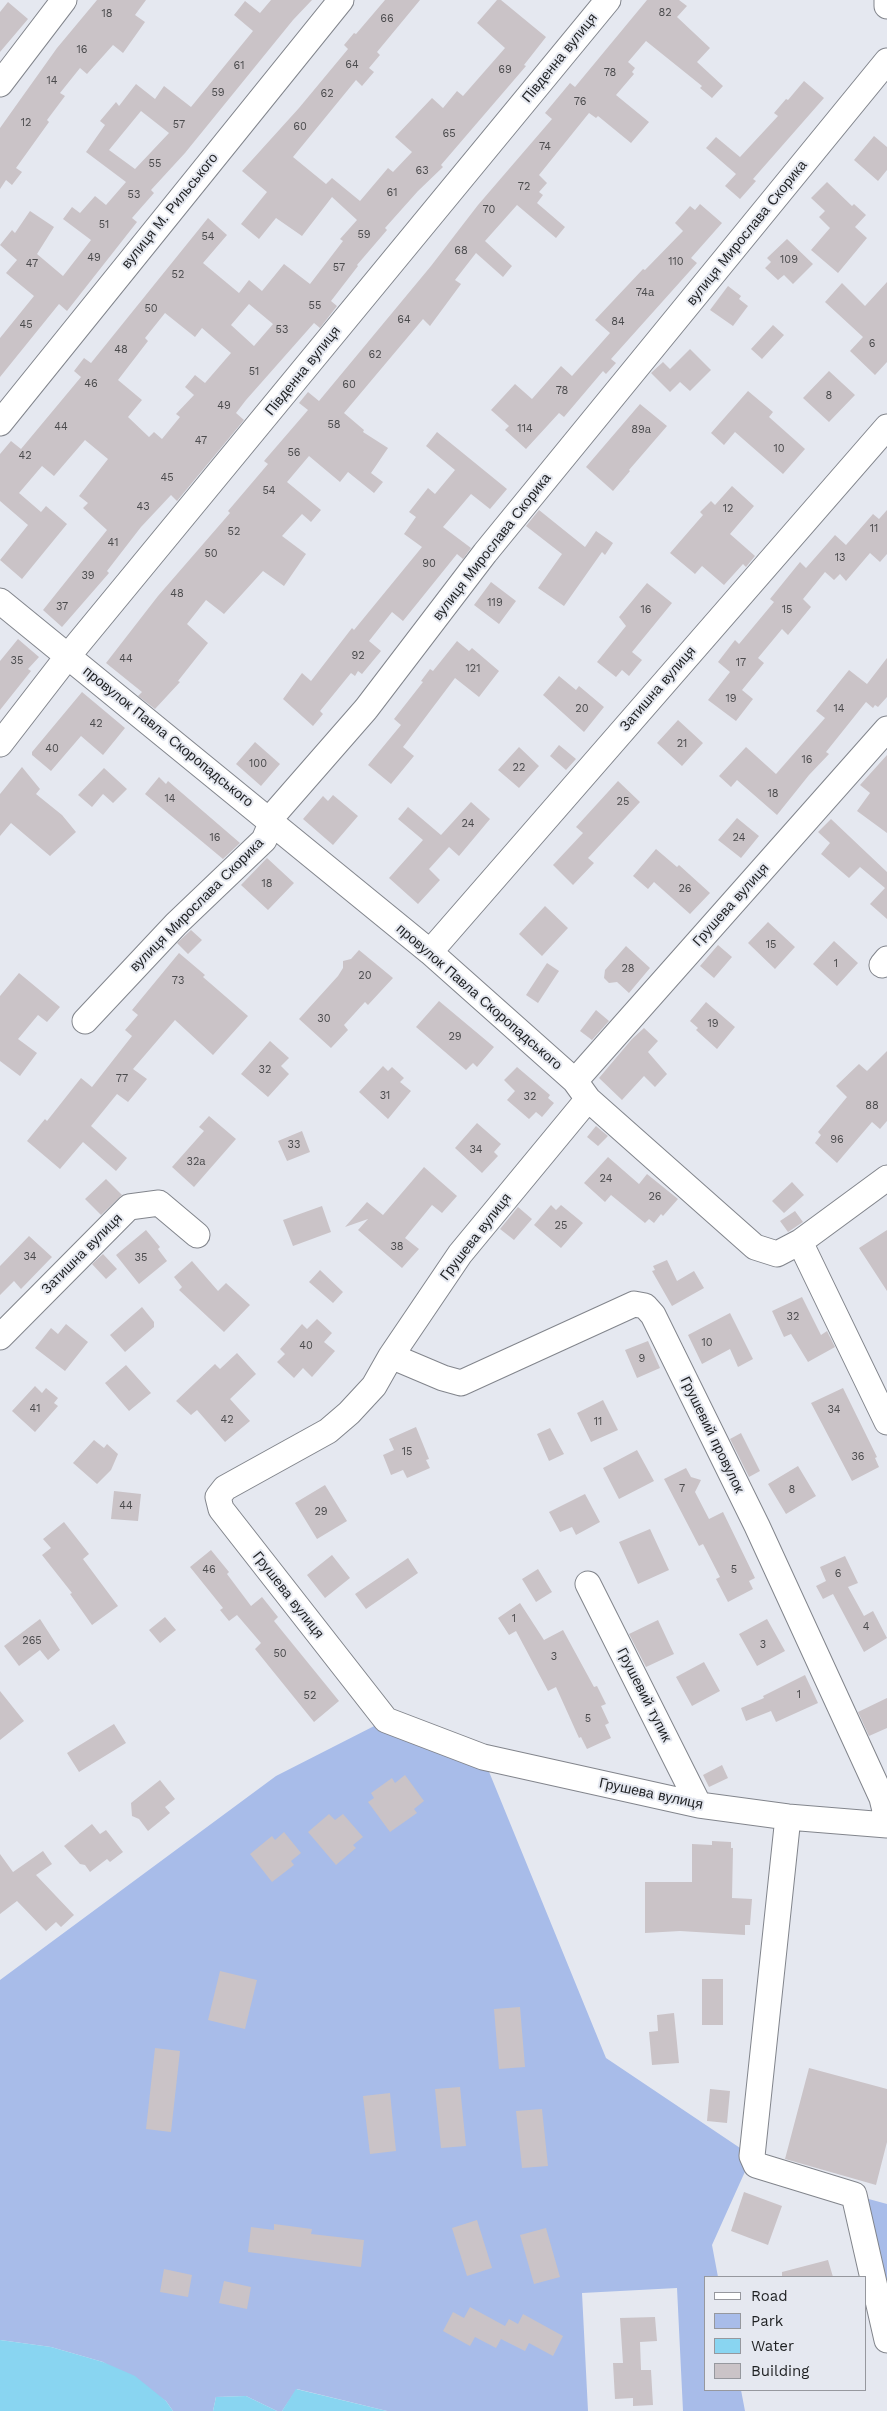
<!DOCTYPE html>
<html>
<head>
<meta charset="utf-8">
<style>
	body { margin:0 }
	#map { position:relative; width:887px; height:2411px; overflow:hidden; background:#e5e8f0; font-family:"Work Sans",sans-serif }
	canvas { display:block }
	.legend { position:absolute; left:704px; top:2276px; width:162px; height:115px; box-sizing:border-box; background:#e5e8f0; border:1px solid #96989e; margin:0; padding:6px 9px; list-style:none; font-size:15px; color:#1f2123 }
	.legend li { display:flex; align-items:center; gap:10px; height:25px }
	.legend b { width:25px; border:1px solid #96989e }
</style>
</head>
<body>
<div id="map">
<canvas width="887" height="2411"></canvas>
<ul class="legend">
<li><b style="height:6px;background:#fff"></b>Road</li>
<li><b style="height:14px;background:#a8bce9"></b>Park</li>
<li><b style="height:14px;background:#89d5f1"></b>Water</li>
<li><b style="height:14px;background:#cac3c7"></b>Building</li>
</ul>
</div>
<script>
const context = document.querySelector('canvas').getContext('2d');
context.lineJoin = 'round';
function fillPath(path, color) {
  context.fillStyle = color;
  context.fill(path, 'evenodd');
}
function shape(rows) {
  const path = new Path2D();
  for (const r of rows) {
    path.moveTo(r[0], r[1]);
    for (let i = 2; i < r.length; i += 2) path.lineTo(r[i], r[i + 1]);
  }
  return path;
}
function strokePath(path, color, width, dash) {
  context.strokeStyle = color;
  context.lineWidth = width;
  context.lineCap = dash ? 'butt' : 'round';
  context.setLineDash(dash || []);
  context.stroke(path);
}
function drawText(font, color, halo, rows, align = 'center') {
  context.font = font + ' "Work Sans",sans-serif';
  context.lineWidth = 4;
  context.setLineDash([]);
  context.textBaseline = 'middle';
  context.strokeStyle = halo;
  context.fillStyle = color;
  for (const [text, x, y, turn = 0] of rows) {
    context.save();
    context.translate(x, y);
    context.rotate((+turn || 0) * Math.PI / 180);
    context.textAlign = isNaN(turn) ? turn : align;
    if (halo) context.strokeText(text, 0, 0);
    context.fillText(text, 0, 0);
    context.restore();
  }
}
fillPath(shape([
	[386,1720,483,1757,606,2058,752,2156,712,2245,718,2277,706,2277,706,2390,741,2390,745,2411,683,2411,677,2288,582,2293,588,2411,387,2411,297,2389,282,2411,277,2411,246,2396,216,2397,213,2411,173,2411,166,2401,103,2362,51,2347,0,2340,0,1980,276,1776],
	[854,2195,887,2204,887,2340]
]), '#a8bce9');
fillPath(shape([
	[0,2340,51,2347,103,2362,135,2376,166,2401,173,2411,0,2411],
	[296,2389,387,2411,282,2411],
	[246,2396,277,2411,213,2411,216,2397]
]), '#89d5f1');
fillPath(shape([
	[97,0,146,0,135,15,145,22,123,53,113,45,87,74,80,68,60,93,65,96,47,120,49,122,16,168,22,172,12,185,6,180,0,189,0,128,57,48],
	[271,0,312,0,293,20,185,153,151,190,154,193,132,218,137,222,67,311,59,304,0,377,0,338,34,296,6,273,17,260,0,245,12,230,15,233,30,211,54,227,37,254,63,276,91,240,63,219,72,207,80,213,95,196,106,205,126,182,86,152,105,125,100,121,116,102,119,106,136,84,155,99,164,86,191,107,253,31,234,15,245,1,260,13],
	[141,111,169,133,135,169,109,150],
	[385,0,420,0,377,52,380,55,369,68,374,72,362,86,356,80,293,157,326,184,332,178,360,201,388,168,393,172,412,152,395,137,432,98,443,108,457,91,463,96,505,48,477,23,497,0,501,0,546,37,524,65,526,66,441,165,443,167,418,191,385,228,387,230,357,265,358,266,331,301,337,306,320,328,314,323,246,400,236,413,244,420,177,501,171,495,141,527,107,571,109,573,62,627,43,610,107,530,83,508,88,503,79,496,108,459,85,440,54,476,42,466,19,493,41,512,46,506,67,524,22,579,0,560,28,525,0,501,0,454,11,441,21,449,81,377,74,371,84,358,91,363,208,218,227,235,203,263,239,293,249,280,262,291,284,264,310,284,343,241,340,239,357,220,332,197,302,236,276,218,259,239,241,224,267,192,242,171,299,108,348,49,344,45,354,33,356,34],
	[249,304,273,324,254,346,231,325],
	[165,313,195,337,202,328,231,353,205,383,195,375,185,387,194,395,176,414,180,417,162,439,154,432,149,437,128,417,142,400,118,380,148,341,145,338],
	[647,0,679,0,687,6,677,17,710,48,697,62,723,86,712,98,700,88,702,86,646,41,628,62,635,68,632,72,634,74,616,95,649,122,631,143,598,116,596,118,589,113,539,175,547,183,539,192,543,195,537,203,565,227,556,238,517,205,485,241,512,266,503,277,476,253,455,280,461,284,430,326,423,319,344,413,364,430,363,432,388,448,371,473,383,482,374,493,348,472,340,482,309,456,287,482,321,510,311,522,302,514,282,536,306,554,284,586,263,571,224,614,206,600,187,624,208,643,178,681,180,682,155,709,138,696,142,692,106,663,158,596,230,513,228,511,268,464,264,461,308,410,299,403,308,392,319,401,431,266,478,205,552,119,545,113,570,83,575,87],
	[8,2,28,19,0,52,0,12],
	[804,81,824,98,753,179,756,181,740,199,725,186,736,174,706,148,716,137,740,157,778,116,774,113,786,99,788,100],
	[874,136,887,147,887,170,878,181,854,160],
	[827,182,852,206,854,204,866,215,855,227,867,238,838,273,811,250,830,228,819,217,825,211,811,198],
	[700,204,722,223,691,258,697,263,611,359,616,363,606,374,603,371,564,417,559,413,526,449,505,430,509,426,491,410,515,384,532,399,561,366,572,376,610,333,595,320,643,269,645,270,683,231,675,223,690,206,695,210],
	[787,239,813,264,793,284,784,275,778,280,765,268,771,262,767,258],
	[887,282,887,362,875,375,850,351,863,337,825,302,842,283,865,306],
	[728,286,741,296,739,299,748,306,733,326,710,310],
	[773,325,784,335,762,359,751,349],
	[690,349,711,370,690,391,680,382,670,392,651,373,663,362,670,369],
	[829,371,855,395,829,422,803,398],
	[748,391,773,412,769,417,805,449,783,474,735,432,724,445,711,433],
	[640,404,667,426,629,470,630,471,613,491,586,467],
	[437,432,507,489,490,509,471,494,443,527,471,548,463,559,457,554,403,621,392,612,369,641,381,651,362,674,358,671,355,676,351,673,320,711,323,714,313,726,283,699,302,673,311,681,352,628,354,630,422,547,404,534,416,517,409,512,428,488,435,494,455,470,426,446],
	[732,486,754,506,730,534,755,556,746,567,743,564,724,585,702,566,695,574,670,553,703,515,700,512,711,501,715,505],
	[539,510,585,547,596,531,613,543,605,555,602,552,564,606,538,588,562,554,526,526],
	[887,510,887,554,880,562,870,553,846,581,840,574,834,580,825,572,803,599,811,607,788,635,782,629,758,658,764,663,742,690,753,699,736,721,708,700,730,672,718,662,735,640,739,644,774,602,770,599,800,562,806,568,835,535,846,545,873,514,879,519],
	[491,582,516,601,499,624,474,605],
	[647,583,672,603,632,652,642,660,629,676,622,670,616,677,597,662,626,626,619,617],
	[18,639,39,657,28,669,31,671,0,710,0,661],
	[457,641,469,651,472,648,499,671,479,697,455,678,403,747,414,756,391,784,368,765,401,725,394,719,423,682,421,681,430,669,433,671],
	[887,658,887,697,878,707,875,705,873,708,866,702,826,752,829,754,809,775,777,815,737,780,731,787,719,776,746,747,776,774,825,718,816,711,849,670,867,684],
	[559,676,576,690,579,686,604,707,584,732,543,695],
	[82,692,125,728,103,755,81,736,51,771,32,755,32,752],
	[678,720,703,743,682,766,657,743],
	[255,742,280,764,261,786,236,764],
	[559,745,576,759,566,770,550,756],
	[519,747,539,766,519,788,498,770],
	[887,755,887,833,857,811,870,793,860,785],
	[22,767,40,789,36,794,62,815,76,832,50,856,11,823,0,836,0,794],
	[104,768,127,789,113,803,103,794,92,807,78,795],
	[159,777,166,784,168,781,240,843,223,859,145,794],
	[618,781,640,802,588,858,594,863,573,885,553,865,583,833,576,827],
	[333,795,358,816,333,845,303,819,323,796,328,801],
	[471,802,490,819,459,856,449,847,429,869,440,880,418,904,389,878,423,840,398,819,408,807,441,835],
	[737,818,759,836,741,858,718,840],
	[831,819,887,872,887,919,870,904,885,888,860,867,849,878,821,854,830,843,818,832],
	[656,849,677,867,679,865,710,893,690,914,654,882,648,889,633,876],
	[267,858,294,883,268,910,241,885],
	[545,906,568,928,542,956,519,934],
	[768,922,795,947,775,969,748,943],
	[191,930,202,940,188,954,177,943],
	[834,941,858,963,837,986,813,964],
	[718,945,732,957,714,978,700,966],
	[626,946,650,968,629,993,617,982,609,983,604,978,605,970],
	[359,950,393,978,368,1005,365,1002,344,1025,348,1030,331,1048,299,1019,338,976,343,968,343,961,351,959],
	[179,953,205,975,203,977,248,1016,213,1055,175,1020,133,1069,147,1079,128,1102,117,1094,91,1126,127,1158,116,1171,83,1142,60,1169,27,1141,45,1119,47,1121,81,1078,92,1087,132,1036,125,1030,138,1015,132,1010],
	[547,963,559,971,538,1003,526,995],
	[19,973,60,1007,47,1022,38,1015,18,1039,37,1053,20,1076,0,1061,0,996],
	[439,1001,494,1047,477,1067,473,1063,466,1070,416,1027],
	[706,1002,735,1027,717,1049,696,1030,698,1028,690,1021],
	[596,1010,609,1021,592,1040,580,1031],
	[644,1028,658,1041,648,1052,667,1074,655,1087,644,1076,622,1100,599,1078,632,1039],
	[270,1041,289,1058,281,1066,289,1074,268,1097,241,1074],
	[887,1051,887,1121,880,1129,872,1122,837,1163,815,1143,821,1135,818,1132,847,1097,836,1086,859,1064,867,1071],
	[383,1066,388,1071,392,1067,404,1078,400,1082,411,1091,388,1119,359,1092],
	[517,1067,550,1095,548,1098,554,1103,542,1117,536,1112,529,1119,507,1100,515,1091,504,1080],
	[209,1116,236,1139,194,1187,172,1167,204,1131,199,1127],
	[477,1123,501,1144,494,1152,498,1156,482,1173,455,1148],
	[596,1126,608,1136,598,1146,587,1137],
	[302,1131,310,1152,287,1161,278,1141],
	[608,1157,639,1184,647,1174,678,1199,663,1216,661,1214,654,1223,649,1219,645,1223,611,1195,605,1202,584,1183],
	[424,1167,457,1196,442,1213,432,1205,405,1238,419,1249,402,1268,358,1230,368,1219,345,1227,367,1202,383,1215],
	[106,1179,122,1195,101,1215,85,1199],
	[792,1182,804,1195,784,1213,772,1201],
	[551,1205,556,1210,561,1205,583,1223,561,1248,534,1225],
	[322,1206,331,1232,293,1246,283,1220],
	[518,1207,532,1219,514,1240,500,1229],
	[795,1211,803,1222,788,1232,780,1221],
	[146,1230,160,1247,158,1249,167,1261,139,1284,116,1255],
	[887,1230,887,1291,859,1248],
	[29,1236,52,1257,21,1289,14,1281,0,1295,0,1266],
	[103,1254,117,1269,106,1279,92,1264],
	[667,1260,677,1281,694,1271,704,1288,672,1306,652,1271,655,1270,653,1266],
	[192,1261,218,1291,226,1283,250,1305,224,1332,179,1290,182,1287,174,1277],
	[320,1270,343,1292,333,1303,309,1282],
	[802,1297,821,1335,827,1331,835,1347,808,1362,791,1334,784,1337,772,1311],
	[142,1307,154,1322,154,1327,125,1352,110,1335],
	[730,1313,753,1359,738,1367,730,1349,702,1364,688,1335],
	[317,1319,332,1333,324,1342,335,1351,312,1377,303,1368,294,1378,277,1362,285,1354,280,1349,302,1324,307,1329],
	[66,1324,88,1342,65,1371,35,1348,51,1328,58,1334],
	[648,1341,660,1368,637,1378,625,1350],
	[237,1353,256,1374,230,1399,250,1421,225,1442,197,1410,191,1415,176,1401,215,1364,220,1369],
	[126,1365,151,1393,129,1411,105,1383],
	[35,1386,42,1393,46,1388,58,1398,54,1403,58,1406,35,1432,12,1411],
	[843,1388,877,1457,875,1458,879,1467,852,1481,811,1403],
	[603,1400,618,1430,591,1442,577,1413],
	[416,1427,429,1459,426,1460,430,1468,407,1478,403,1470,391,1475,383,1455,394,1450,389,1439],
	[550,1428,564,1454,549,1461,537,1434],
	[741,1433,760,1471,749,1477,730,1439],
	[94,1440,104,1448,107,1444,118,1454,111,1470,97,1484,73,1463],
	[637,1450,654,1481,619,1499,603,1468],
	[798,1466,816,1496,786,1514,768,1484],
	[686,1468,691,1477,701,1480,695,1492,709,1519,723,1512,755,1578,749,1581,753,1589,728,1602,716,1579,720,1577,703,1544,699,1546,664,1479],
	[325,1485,347,1521,317,1539,295,1503],
	[114,1491,141,1494,138,1521,111,1519],
	[585,1494,600,1522,576,1535,572,1527,560,1532,549,1512],
	[64,1522,89,1554,83,1559,118,1606,92,1625,70,1594,72,1593,42,1555,51,1548,43,1539],
	[650,1529,669,1570,638,1584,619,1542],
	[211,1550,229,1572,227,1574,251,1606,262,1597,278,1617,274,1621,339,1701,314,1722,255,1649,261,1643,237,1615,229,1621,220,1610,223,1608,190,1567],
	[332,1555,350,1578,325,1598,307,1575],
	[845,1556,858,1583,848,1587,864,1616,873,1611,887,1638,864,1652,833,1594,823,1599,816,1586,826,1581,820,1567],
	[408,1558,418,1573,366,1609,355,1594],
	[538,1569,552,1592,536,1602,522,1579],
	[520,1603,544,1640,563,1630,594,1687,597,1686,606,1704,601,1706,609,1723,605,1725,611,1738,587,1749,581,1737,579,1738,556,1687,548,1691,516,1631,509,1635,498,1618],
	[165,1617,176,1630,160,1643,149,1630],
	[40,1619,60,1650,48,1660,40,1650,19,1666,4,1646],
	[767,1619,785,1651,757,1666,739,1634],
	[658,1620,674,1654,646,1667,629,1634],
	[704,1662,720,1691,692,1706,676,1677],
	[805,1675,818,1703,776,1722,771,1711,746,1721,741,1708,764,1698,763,1696],
	[0,1691,24,1721,0,1740],
	[887,1698,887,1728,869,1736,858,1712],
	[114,1724,126,1743,79,1772,67,1753],
	[722,1765,728,1778,709,1787,703,1775],
	[405,1775,424,1801,414,1809,417,1813,390,1832,368,1802,374,1798,371,1793,392,1778,395,1783],
	[160,1780,175,1799,165,1807,170,1813,148,1831,139,1819,132,1816,131,1803],
	[329,1814,335,1820,343,1814,363,1837,353,1845,356,1848,336,1865,308,1832],
	[92,1824,100,1834,106,1830,123,1852,110,1862,107,1859,90,1872,85,1865,80,1864,64,1846],
	[284,1832,301,1853,291,1861,294,1865,272,1882,250,1854,272,1836,275,1840],
	[712,1841,731,1842,731,1848,733,1848,732,1898,752,1899,750,1925,745,1925,745,1935,680,1931,645,1933,645,1882,692,1882,692,1844,712,1845],
	[43,1851,52,1864,36,1875,74,1915,61,1927,56,1922,46,1931,17,1901,0,1914,0,1854,13,1872],
	[220,1971,257,1980,245,2029,208,2020],
	[702,1979,723,1979,723,2025,702,2025],
	[520,2007,525,2067,499,2069,494,2009],
	[674,2013,679,2063,652,2065,649,2032,658,2031,657,2015],
	[155,2048,180,2051,171,2132,146,2129],
	[809,2068,887,2089,887,2142,876,2185,785,2159],
	[460,2087,466,2146,441,2148,435,2089],
	[710,2089,730,2091,727,2123,707,2121],
	[390,2093,396,2151,370,2154,363,2096],
	[542,2109,548,2166,522,2168,516,2111],
	[744,2192,782,2206,768,2245,731,2231],
	[477,2220,492,2268,467,2276,452,2228],
	[274,2224,312,2229,311,2234,364,2240,361,2267,248,2252,251,2227,274,2230],
	[546,2228,560,2277,534,2284,520,2235],
	[828,2260,833,2277,782,2277,782,2272],
	[164,2269,192,2275,188,2297,160,2292],
	[224,2281,251,2287,247,2309,219,2303],
	[470,2307,505,2326,509,2319,518,2324,523,2314,563,2336,553,2356,529,2343,525,2351,501,2339,496,2348,475,2337,470,2346,443,2331,453,2312,464,2318],
	[655,2317,657,2341,640,2342,641,2370,651,2370,653,2405,633,2406,633,2398,615,2399,613,2363,623,2363,620,2318]
]), '#cac3c7');
const minor = shape([
	[887,0,887,6],
	[0,84,64,0],
	[0,423,341,0],
	[0,601,430,952,575,1081,588,1099,755,1247,777,1254,800,1242,887,1422],
	[0,744,68,656,608,0],
	[430,952,887,427],
	[882,965,887,959],
	[85,1021,176,924,264,840,276,812,366,709,485,553,887,61],
	[575,1081,887,729],
	[588,1099,460,1254,391,1356,374,1386,349,1413,328,1431,225,1488,218,1497,221,1509,386,1720,483,1757,699,1805,788,1817,887,1825],
	[800,1242,887,1178],
	[0,1337,129,1207,159,1203,197,1235],
	[391,1356,443,1378,461,1383,634,1304,645,1306,653,1315,757,1526,882,1798,887,1819],
	[588,1584,699,1805],
	[788,1817,752,2156,756,2165,854,2195,887,2340]
]);
strokePath(minor, '#82858c', 27);
strokePath(minor, '#fff', 25);
drawText('11px', '#4a4a4c', null, [
	["82",665,13],
	["18",107,14],
	["66",387,19],
	["16",82,50],
	["64",352,65],
	["61",239,66],
	["69",505,70],
	["78",610,73],
	["14",52,81],
	["59",218,93],
	["62",327,94],
	["76",580,102],
	["12",26,123],
	["57",179,125],
	["60",300,127],
	["65",449,134],
	["74",545,147],
	["55",155,164],
	["63",422,171],
	["72",524,187],
	["61",392,193],
	["53",134,195],
	["70",489,210],
	["51",104,225],
	["59",364,235],
	["54",208,237],
	["68",461,251],
	["49",94,258],
	["109",789,260],
	["110",676,262],
	["47",32,264],
	["57",339,268],
	["52",178,275],
	["74а",645,293],
	["55",315,306],
	["50",151,309],
	["64",404,320],
	["84",618,322],
	["45",26,325],
	["53",282,330],
	["6",872,344],
	["48",121,350],
	["62",375,355],
	["51",254,372],
	["46",91,384],
	["60",349,385],
	["78",562,391],
	["8",829,396],
	["49",224,406],
	["58",334,425],
	["44",61,427],
	["114",525,429],
	["89а",641,430],
	["47",201,441],
	["10",779,449],
	["56",294,453],
	["42",25,456],
	["45",167,478],
	["54",269,491],
	["43",143,507],
	["12",728,509],
	["11",874,529],
	["52",234,532],
	["41",113,543],
	["50",211,554],
	["13",840,558],
	["90",429,564],
	["39",88,576],
	["48",177,594],
	["119",495,603],
	["37",62,607],
	["16",646,610],
	["15",787,610],
	["92",358,656],
	["44",126,659],
	["35",17,661],
	["17",741,663],
	["121",473,669],
	["19",731,699],
	["20",582,709],
	["14",839,709],
	["42",96,724],
	["21",682,744],
	["40",52,749],
	["16",807,760],
	["100",258,764],
	["22",519,768],
	["18",773,794],
	["14",170,799],
	["25",623,802],
	["24",468,824],
	["16",215,838],
	["24",739,838],
	["18",267,884],
	["26",685,889],
	["15",771,945],
	["1",836,964],
	["28",628,969],
	["20",365,976],
	["73",178,981],
	["30",324,1019],
	["19",713,1024],
	["29",455,1037],
	["32",265,1070],
	["77",122,1079],
	["31",385,1096],
	["32",530,1097],
	["88",872,1106],
	["96",837,1140],
	["33",294,1145],
	["34",476,1150],
	["32а",196,1162],
	["24",606,1179],
	["26",655,1197],
	["25",561,1226],
	["38",397,1247],
	["34",30,1257],
	["35",141,1258],
	["32",793,1317],
	["10",707,1343],
	["40",306,1346],
	["9",642,1359],
	["41",35,1409],
	["34",834,1410],
	["42",227,1420],
	["11",598,1422],
	["15",407,1452],
	["36",858,1457],
	["7",682,1489],
	["8",792,1490],
	["44",126,1506],
	["29",321,1512],
	["46",209,1570],
	["5",734,1570],
	["6",838,1574],
	["1",514,1619],
	["4",866,1627],
	["265",32,1641],
	["3",763,1645],
	["50",280,1654],
	["3",554,1657],
	["1",799,1695],
	["52",310,1696],
	["5",588,1719]
]);
drawText('14px', '#1f2123', '#e5e8f0', [
	["Південна вулиця",560,58,-51],
	["вулиця М. Рильського",170,211,-51],
	["вулиця Мирослава Скорика",747,233,-51],
	["Південна вулиця",303,371,-51],
	["вулиця Мирослава Скорика",492,547,-52],
	["Затишна вулиця",658,689,-49],
	["провулок Павла Скоропадського",168,737,39],
	["вулиця Мирослава Скорика",197,905,-45],
	["Грушева вулиця",731,905,-48],
	["провулок Павла Скоропадського",479,997,41],
	["Грушева вулиця",476,1237,-52],
	["Затишна вулиця",82,1254,-45],
	["Грушевий провулок",712,1435,64],
	["Грушева вулиця",288,1595,52],
	["Грушевий тупик",644,1695,63],
	["Грушева вулиця",651,1794,12]
]);
</script>
</body>
</html>
